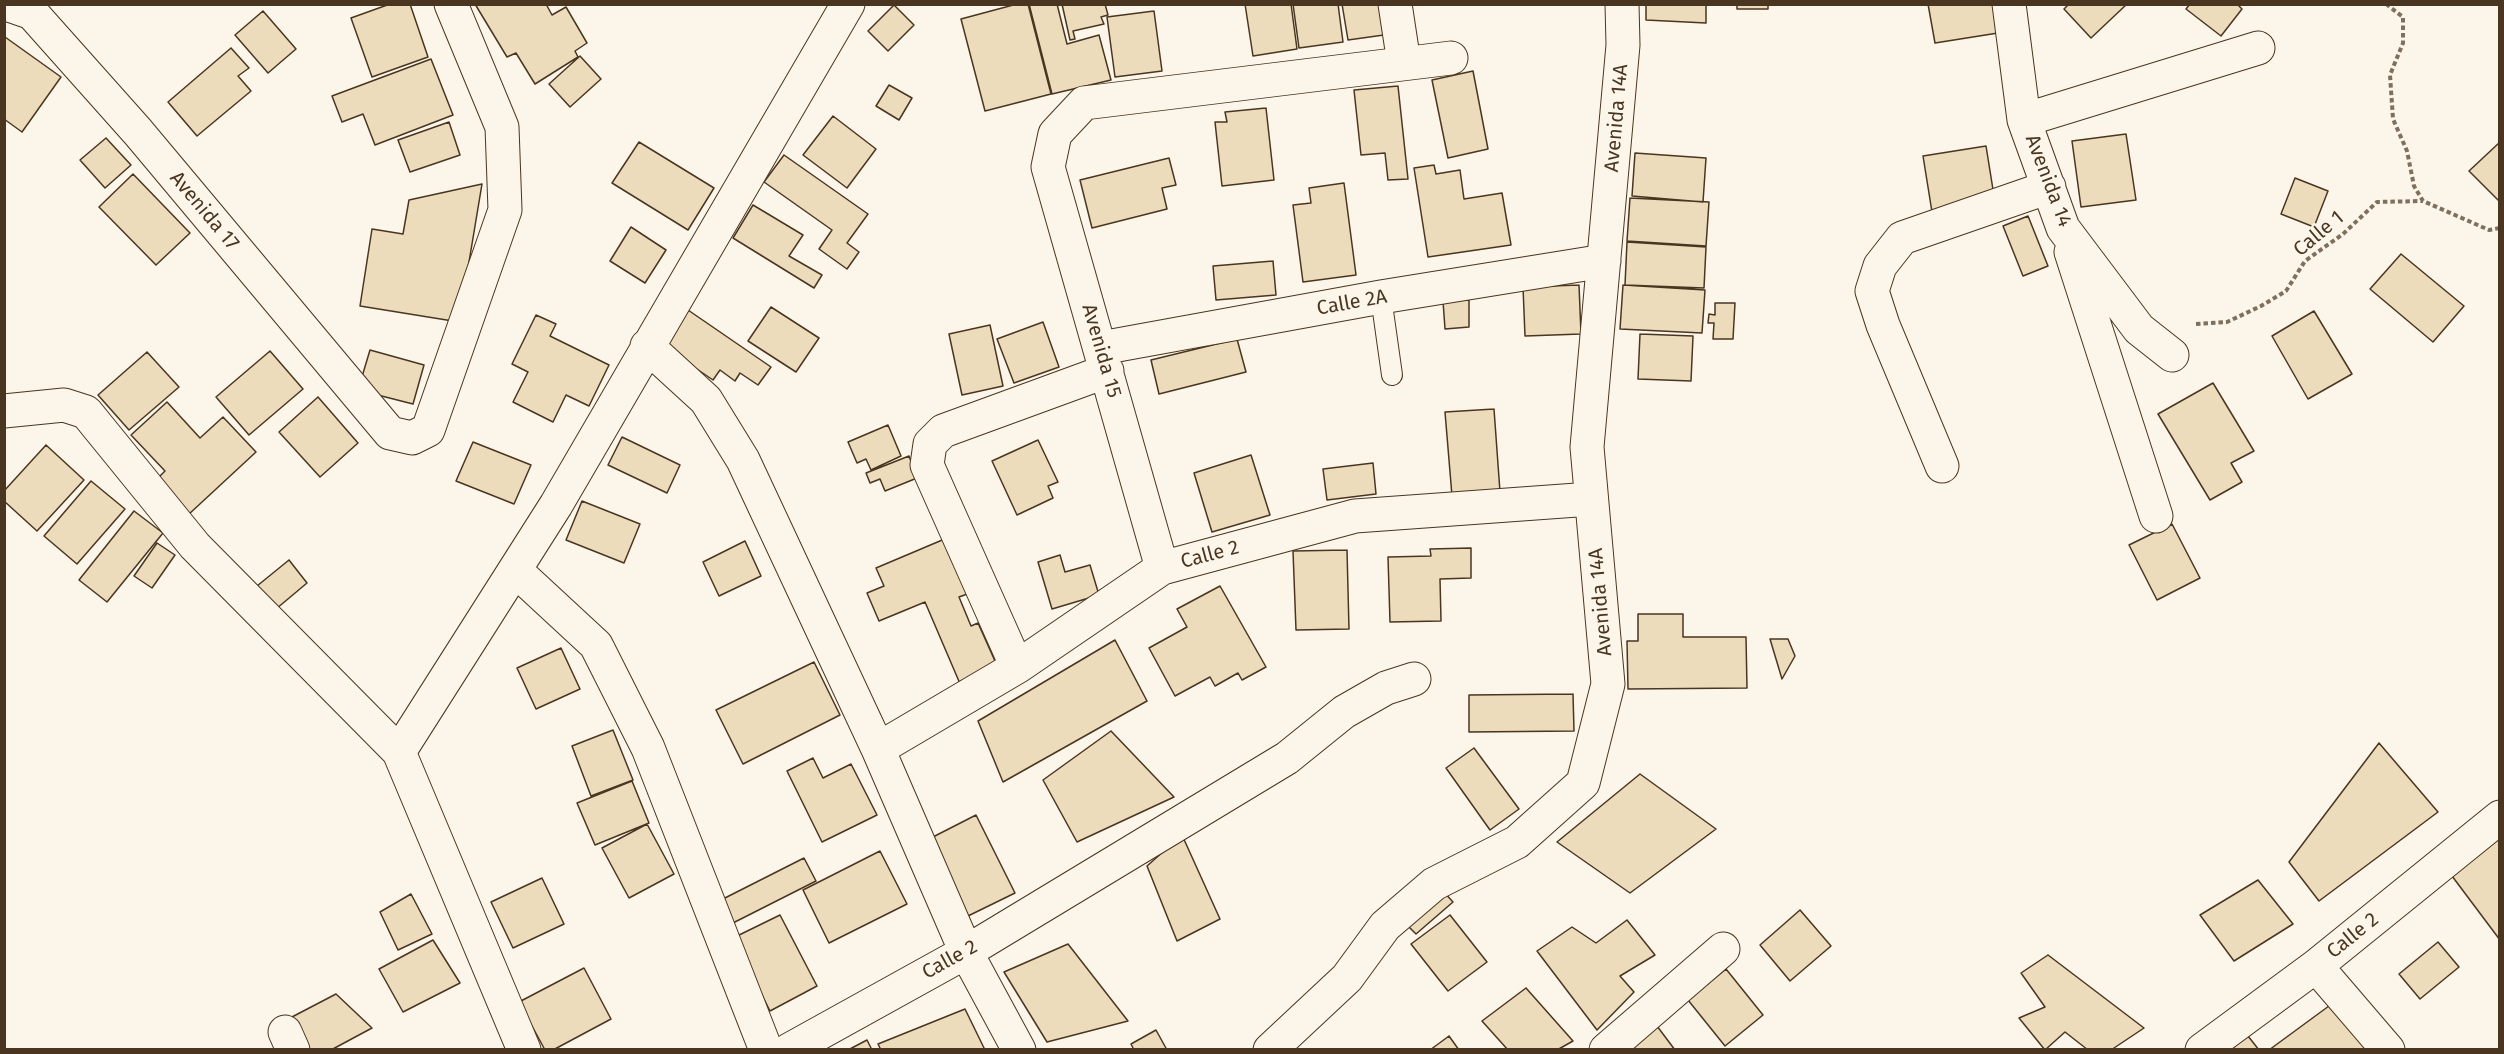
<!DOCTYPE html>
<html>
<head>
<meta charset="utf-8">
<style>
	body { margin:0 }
	#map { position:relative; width:2504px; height:1054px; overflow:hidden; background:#fbf6e9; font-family:"Fira Sans",sans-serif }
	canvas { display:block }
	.frame { position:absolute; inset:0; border:6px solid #4a3520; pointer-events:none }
</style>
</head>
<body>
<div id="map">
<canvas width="2504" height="1054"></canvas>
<div class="frame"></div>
</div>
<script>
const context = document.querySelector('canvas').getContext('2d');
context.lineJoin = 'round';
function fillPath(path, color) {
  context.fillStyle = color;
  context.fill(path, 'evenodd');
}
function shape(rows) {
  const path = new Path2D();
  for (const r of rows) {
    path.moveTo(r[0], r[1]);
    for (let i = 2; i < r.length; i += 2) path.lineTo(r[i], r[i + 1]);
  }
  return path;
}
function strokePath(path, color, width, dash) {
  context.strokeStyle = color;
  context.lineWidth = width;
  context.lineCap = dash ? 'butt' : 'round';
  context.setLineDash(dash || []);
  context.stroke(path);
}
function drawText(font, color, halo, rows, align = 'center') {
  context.font = font + ' "Fira Sans",sans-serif';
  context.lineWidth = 4.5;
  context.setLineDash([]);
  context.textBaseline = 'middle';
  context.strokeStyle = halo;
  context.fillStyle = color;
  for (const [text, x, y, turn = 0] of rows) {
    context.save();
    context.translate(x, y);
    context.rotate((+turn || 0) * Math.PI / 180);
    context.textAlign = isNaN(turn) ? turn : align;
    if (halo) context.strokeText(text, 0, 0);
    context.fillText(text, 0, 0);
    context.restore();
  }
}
const building = shape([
	[390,4,410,4,428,57,372,77,351,18,390,4],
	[475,4,546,4,552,15,566,7,587,43,575,51,578,57,535,84,516,53,507,57,475,4],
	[1017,4,1028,4,1051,94,985,111,961,19,1017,4],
	[1029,4,1057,4,1067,44,1099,35,1111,80,1052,94,1029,4],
	[1062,4,1105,4,1108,15,1101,17,1104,24,1073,31,1075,39,1070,40,1062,4],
	[1245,4,1291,4,1297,49,1253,56,1245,4],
	[1293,4,1338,4,1343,42,1299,48,1293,4],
	[1342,4,1386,4,1391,34,1348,40,1342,4],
	[1646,4,1706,4,1706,23,1646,20,1646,4],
	[1737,4,1768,4,1768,9,1737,9,1737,4],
	[1928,4,1994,4,1998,33,1935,43,1928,4],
	[2069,4,2127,4,2091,38,2064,9,2069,4],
	[2190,4,2237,4,2242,9,2221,36,2186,9,2190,4],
	[894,5,914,25,888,51,868,31,894,5],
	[263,11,296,49,268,73,235,35,263,11],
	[1154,11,1162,71,1115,77,1107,17,1154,11],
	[5,37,61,77,22,132,4,119,5,37],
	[231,48,249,68,238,76,251,91,197,136,168,102,231,48],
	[580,56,601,79,570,107,549,84,580,56],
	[431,59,453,115,375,145,363,114,342,122,332,96,431,59],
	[1473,71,1488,149,1448,158,1432,80,1473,71],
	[889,85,912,98,899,120,876,106,889,85],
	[1398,86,1408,179,1388,180,1385,153,1361,155,1354,90,1398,86],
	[1266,108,1274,180,1222,186,1215,122,1227,122,1225,112,1266,108],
	[833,116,876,149,847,188,803,155,833,116],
	[449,122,460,155,410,172,398,140,449,122],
	[2126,134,2136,200,2081,207,2072,141,2126,134],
	[106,138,131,165,105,188,80,160,106,138],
	[639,142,714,188,688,230,612,183,639,142],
	[2500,142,2500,202,2469,171,2500,142],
	[1986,146,1995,202,1932,212,1923,156,1986,146],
	[1635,153,1706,158,1703,202,1632,196,1635,153],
	[784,155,868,214,847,243,859,252,847,269,819,249,832,230,764,182,784,155],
	[1169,158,1176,185,1162,188,1167,209,1092,228,1080,180,1169,158],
	[1434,165,1436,174,1460,170,1464,199,1502,193,1511,245,1428,257,1414,168,1434,165],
	[133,174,190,233,156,265,99,207,133,174],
	[2295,178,2328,191,2314,227,2281,214,2295,178],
	[1344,183,1356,275,1303,282,1293,205,1311,203,1309,188,1344,183],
	[482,184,459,322,360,306,372,229,403,234,409,200,482,184],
	[1630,198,1709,202,1706,246,1627,241,1630,198],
	[753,205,803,235,789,256,822,275,814,288,733,238,753,205],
	[2028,216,2048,266,2023,276,2003,226,2028,216],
	[631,227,666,250,645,283,610,261,631,227],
	[1627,242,1706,247,1704,288,1625,285,1627,242],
	[2401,254,2464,306,2433,342,2370,289,2401,254],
	[1273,261,1276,295,1216,300,1213,266,1273,261],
	[1579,285,1581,334,1525,336,1523,287,1579,285],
	[1623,285,1705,290,1702,333,1620,329,1623,285],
	[1469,300,1469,327,1445,329,1443,301,1469,300],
	[1715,303,1735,303,1733,339,1713,339,1714,323,1708,323,1709,314,1715,315,1715,303],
	[771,307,819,338,796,372,748,341,771,307],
	[688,310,771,367,758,385,740,373,735,381,720,370,713,380,663,346,688,310],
	[2314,311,2352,374,2308,399,2272,336,2314,311],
	[536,315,556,324,550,336,609,365,589,406,566,395,553,422,513,402,528,372,512,364,536,315],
	[1043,322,1059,367,1014,383,997,339,1043,322],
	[990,325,1003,386,962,395,949,334,990,325],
	[1640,334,1693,336,1691,381,1638,379,1640,334],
	[1237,339,1246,372,1159,394,1151,360,1237,339],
	[370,350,424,365,413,404,358,390,370,350],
	[270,351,303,389,249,435,216,397,270,351],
	[147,352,179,387,129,430,98,395,147,352],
	[2213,383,2254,451,2231,463,2242,482,2210,500,2158,414,2213,383],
	[318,397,358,443,320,477,279,432,318,397],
	[167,402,200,438,223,417,256,452,188,515,156,480,165,471,131,435,167,402],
	[1494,409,1500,492,1452,496,1445,412,1494,409],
	[888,425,901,456,871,470,866,459,857,463,848,442,888,425],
	[622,437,680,465,667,493,608,465,622,437],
	[1038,440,1058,482,1048,486,1053,498,1017,515,992,461,1038,440],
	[473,442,531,465,514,504,456,481,473,442],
	[46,445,84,480,37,531,4,501,4,491,46,445],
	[1251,455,1270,515,1212,532,1194,473,1251,455],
	[909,456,917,478,885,491,880,479,870,483,866,473,909,456],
	[1373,463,1376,494,1327,500,1323,469,1373,463],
	[91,481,125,509,77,564,44,536,91,481],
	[582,501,640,524,624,563,566,540,582,501],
	[134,511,163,533,107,602,79,580,134,511],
	[2172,524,2200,578,2157,600,2129,545,2172,524],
	[947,538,970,593,959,597,971,626,978,623,999,670,961,686,925,602,879,621,867,593,884,586,876,568,947,538],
	[745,541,761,576,719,596,703,562,745,541],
	[157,543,175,555,152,588,134,576,157,543],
	[1471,548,1471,578,1440,579,1441,621,1390,622,1388,557,1431,556,1430,549,1471,548],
	[1347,550,1349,629,1296,630,1293,551,1347,550],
	[1060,555,1065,572,1090,565,1099,595,1052,609,1038,562,1060,555],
	[289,560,307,583,276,609,257,586,289,560],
	[1220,586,1266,667,1242,680,1238,673,1215,686,1210,677,1175,696,1149,648,1187,627,1177,609,1220,586],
	[1638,614,1683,614,1683,637,1746,637,1747,688,1628,689,1627,641,1638,641,1638,614],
	[1770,639,1788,639,1795,656,1782,679,1770,639],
	[1115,640,1147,701,1003,782,978,721,1115,640],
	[561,648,580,689,536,709,517,668,561,648],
	[814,662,840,715,743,764,716,710,814,662],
	[1573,694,1574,731,1469,732,1469,695,1573,694],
	[613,730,633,780,591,796,572,746,613,730],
	[1111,731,1174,797,1077,842,1043,780,1111,731],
	[2379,743,2438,812,2319,901,2289,862,2379,743],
	[1474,748,1519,809,1490,830,1446,768,1474,748],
	[813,758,823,778,851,764,877,815,822,842,787,771,813,758],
	[1640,774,1716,829,1630,893,1557,842,1640,774],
	[632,781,649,823,595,845,577,803,632,781],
	[976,815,1015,893,968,916,929,839,976,815],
	[647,824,674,874,629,898,602,848,647,824],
	[1182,835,1220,919,1177,941,1147,866,1182,835],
	[2496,838,2500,843,2500,940,2449,872,2496,838],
	[880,851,907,904,829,943,803,890,880,851],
	[804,858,816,881,727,926,715,903,804,858],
	[542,878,564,924,513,948,491,902,542,878],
	[2258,880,2293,924,2234,961,2200,915,2258,880],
	[1443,891,1453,902,1416,934,1405,923,1443,891],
	[411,894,432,934,398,950,380,912,411,894],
	[1800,910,1831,946,1790,981,1760,945,1800,910],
	[780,915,817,986,770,1011,733,938,780,915],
	[1450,915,1487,962,1448,991,1411,944,1450,915],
	[1627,920,1655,955,1620,976,1634,992,1597,1030,1537,951,1572,927,1596,943,1627,920],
	[433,940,460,983,403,1012,379,969,433,940],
	[2438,942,2459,967,2420,999,2399,974,2438,942],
	[1068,944,1128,1021,1047,1042,1004,972,1068,944],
	[2048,955,2144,1028,2111,1050,2088,1050,2065,1032,2045,1050,2019,1018,2045,1007,2021,973,2048,955],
	[584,968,611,1019,553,1050,545,1050,519,1002,584,968],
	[1726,969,1763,1015,1725,1046,1688,1000,1726,969],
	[1526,988,1573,1041,1557,1050,1508,1050,1482,1021,1526,988],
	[336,994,372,1028,331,1050,308,1050,290,1018,336,994],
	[2333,1003,2368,1050,2269,1050,2333,1003],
	[965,1009,985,1050,881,1050,878,1044,965,1009],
	[1657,1026,1675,1050,1627,1050,1657,1026],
	[1156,1030,1167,1050,1134,1050,1131,1044,1156,1030],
	[1449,1036,1459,1050,1430,1050,1449,1036],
	[2248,1036,2259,1050,2230,1050,2248,1036],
	[867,1040,872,1050,848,1050,867,1040]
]);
fillPath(building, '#ecdcbc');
strokePath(building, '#4a3520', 1.5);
const service = shape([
	[1381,297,1392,375]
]);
const minor = shape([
	[6,4,32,13,138,132,390,433,412,438,428,430,505,210,502,127,451,4],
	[1395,4,1404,63],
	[2009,4,2024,120,2063,228,2139,329,2172,355],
	[2024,120,2258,48],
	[2071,252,2156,516],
	[647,346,706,400,743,460,878,749,966,952,1019,1050],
	[1101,348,1381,297,1604,261],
	[4,411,64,405,86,412,195,546,399,752,524,1050],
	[1942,466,1883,325,1872,291,1880,266,1902,238,2049,187],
	[1162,568,1048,167,1055,134,1084,103,1451,58],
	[515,570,596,645,648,748,766,1050],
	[1017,667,927,465,930,444,943,431,1107,371],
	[878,749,1017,667,1162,568,1355,516,1591,499],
	[399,752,556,505,848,4],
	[2316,966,2388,1050],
	[285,1032,293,1050],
	[789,1050,966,952,1287,758,1344,712,1386,688,1414,679],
	[1270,1050,1347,978,1385,926,1434,884,1517,842,1583,783,1608,684,1587,447,1623,45,1622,4],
	[1606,1050,1723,949],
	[2202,1050,2316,966,2500,817]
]);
strokePath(service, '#4a3520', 22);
strokePath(minor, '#4a3520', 35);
strokePath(shape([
	[2386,4,2403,17,2403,43,2390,75,2393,119,2407,151,2414,186,2423,201,2489,230,2500,228],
	[2196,324,2227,322,2261,306,2286,291,2305,261,2343,234,2377,202,2423,201]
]), '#7f6f5c', 4, [4.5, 3]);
strokePath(service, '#fbf6e9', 20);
strokePath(minor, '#fbf6e9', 33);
drawText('20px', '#4a3520', '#fbf6e9', [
	["Avenida 14A",1617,118,-85],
	["Avenida 14",2048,181,69],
	["Avenida 17",204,211,50],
	["Calle 1",2319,234,-40],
	["Calle 2A",1352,303,-10],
	["Avenida 15",1101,351,74],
	["Calle 2",1210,555,-15],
	["Avenida 14A",1601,602,-95],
	["Calle 2",2353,936,-39],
	["Calle 2",950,960,-29]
]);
</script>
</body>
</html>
